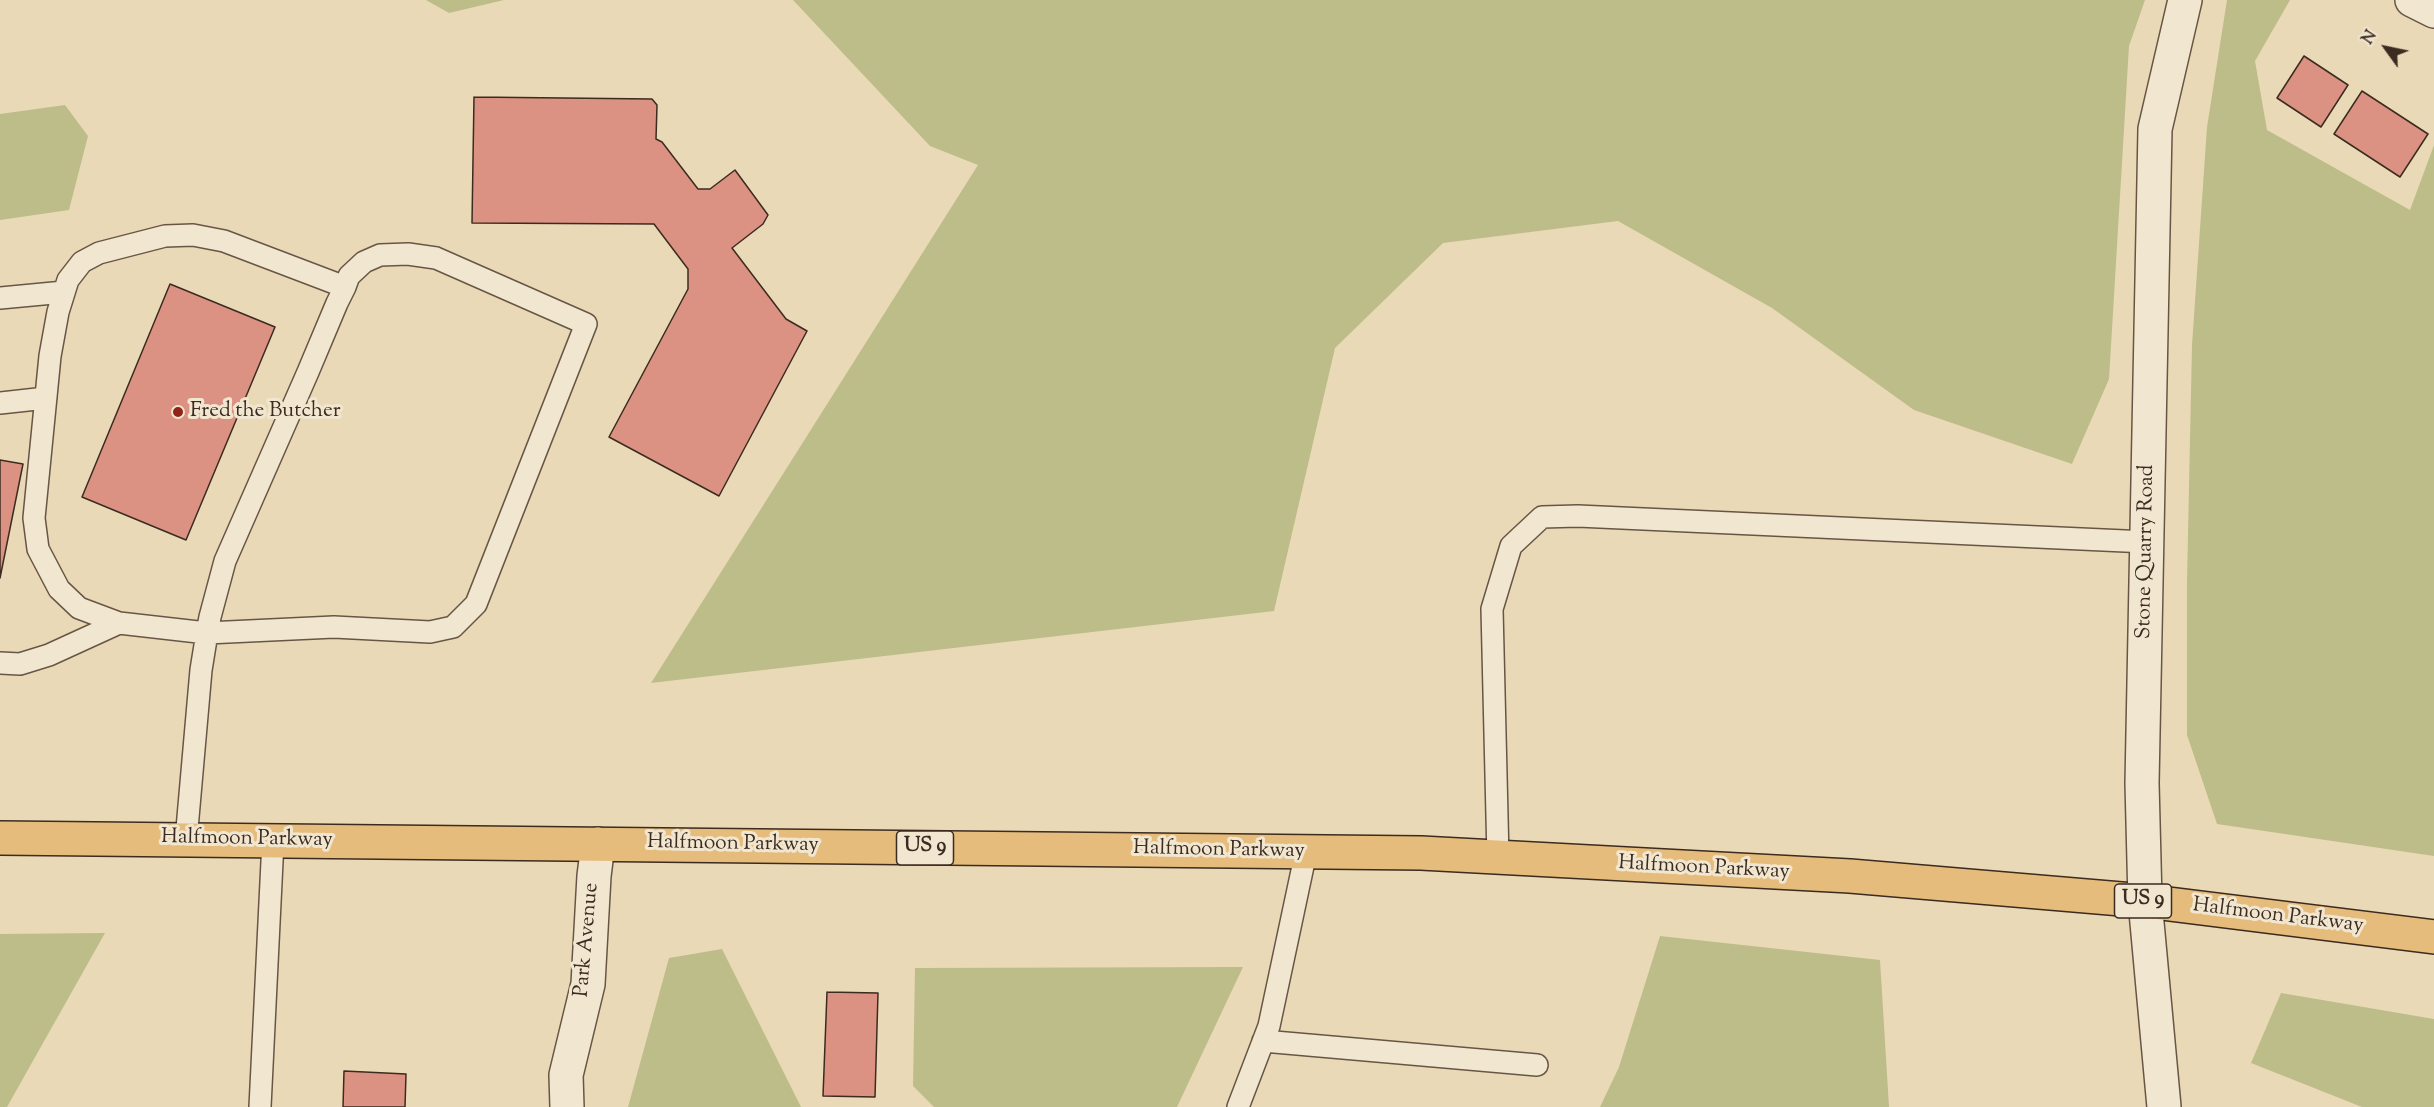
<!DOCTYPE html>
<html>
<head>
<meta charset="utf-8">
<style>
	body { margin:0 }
	#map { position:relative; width:2434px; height:1107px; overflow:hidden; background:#ead9b6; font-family:"Sorts Mill Goudy",serif }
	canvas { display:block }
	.north { position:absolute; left:2356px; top:18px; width:60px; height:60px; -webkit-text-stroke:4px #f1e6d0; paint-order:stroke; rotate:303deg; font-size:16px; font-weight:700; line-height:24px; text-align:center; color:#3b2b20 }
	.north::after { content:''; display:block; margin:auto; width:21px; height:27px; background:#3b2b20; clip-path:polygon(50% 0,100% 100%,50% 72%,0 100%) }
</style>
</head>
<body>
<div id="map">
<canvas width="2434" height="1107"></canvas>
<div class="north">N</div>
</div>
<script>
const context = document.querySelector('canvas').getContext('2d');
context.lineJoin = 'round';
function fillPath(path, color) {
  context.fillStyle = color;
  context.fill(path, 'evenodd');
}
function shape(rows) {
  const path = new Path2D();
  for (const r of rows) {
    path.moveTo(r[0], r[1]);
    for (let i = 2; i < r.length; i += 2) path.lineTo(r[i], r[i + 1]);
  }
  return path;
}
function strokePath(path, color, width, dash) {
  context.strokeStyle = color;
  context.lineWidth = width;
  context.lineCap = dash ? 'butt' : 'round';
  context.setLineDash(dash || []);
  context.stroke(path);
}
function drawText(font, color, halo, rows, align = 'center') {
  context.font = font + ' "Sorts Mill Goudy",serif';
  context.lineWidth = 6;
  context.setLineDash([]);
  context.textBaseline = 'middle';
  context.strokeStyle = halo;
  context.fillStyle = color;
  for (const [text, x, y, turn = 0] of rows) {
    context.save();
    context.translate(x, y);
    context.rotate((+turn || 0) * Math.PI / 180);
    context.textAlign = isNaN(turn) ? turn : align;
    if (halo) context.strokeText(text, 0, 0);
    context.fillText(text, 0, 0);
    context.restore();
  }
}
fillPath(shape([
	[426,0,504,0,449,13],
	[793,0,2145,0,2129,46,2109,379,2072,464,1914,410,1772,308,1618,221,1443,243,1335,348,1274,611,651,683,978,165,930,146],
	[2227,0,2290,0,2255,61,2267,130,2410,210,2434,145,2434,856,2217,824,2187,735,2187,582,2192,345,2207,127],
	[65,105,88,136,69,210,0,220,0,114],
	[105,933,7,1107,0,1107,0,934],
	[1660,936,1880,960,1889,1107,1600,1107,1619,1067],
	[722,949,801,1107,628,1107,669,958],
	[1243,967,1177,1107,934,1107,913,1086,915,968],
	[2281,993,2434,1019,2434,1107,2362,1107,2251,1063]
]), '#bdbd89');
const building = shape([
	[2304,56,2348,85,2321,127,2277,98,2304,56],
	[2362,91,2428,134,2400,177,2334,134,2362,91],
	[474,97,652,99,657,105,656,139,662,142,698,189,710,189,735,170,768,215,763,224,732,248,786,319,807,331,719,496,609,437,688,289,688,269,654,224,472,223,474,97],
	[170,284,275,327,186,540,82,497,170,284],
	[0,460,23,464,0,578,0,460],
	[827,992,878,993,875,1097,823,1096,827,992],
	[344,1071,406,1074,405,1107,343,1107,344,1071]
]);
fillPath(building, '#dc9283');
strokePath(building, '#3b2b20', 1.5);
const lane = shape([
	[0,298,64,292],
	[0,403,46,398],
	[0,663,20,664,49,655,119,623],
	[186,840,201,670,207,633,210,617,225,561,308,372,337,303,345,287,349,276,364,262,380,255,408,254,436,258,586,324,476,604,453,627,430,632,334,627,207,633,119,623,79,608,59,589,38,549,34,518,50,356,58,312,68,280,82,262,99,253,165,236,193,235,224,241,345,287],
	[1498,858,1492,609,1511,546,1542,517,1578,516,2147,542],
	[1263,1041,1537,1065],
	[260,1107,273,841],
	[1238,1107,1269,1026,1306,852]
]);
const street = shape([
	[2412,0,2434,11],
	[567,1107,566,1075,588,984,594,876,598,844],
	[2164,1107,2145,901,2142,783,2155,129,2185,0]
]);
const primary = shape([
	[0,838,1421,853,1850,876,2145,901,2434,937]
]);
strokePath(lane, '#675646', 24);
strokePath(street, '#675646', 36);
strokePath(primary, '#3b2b20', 36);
strokePath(lane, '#f1e6d0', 21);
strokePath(street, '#f1e6d0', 33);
strokePath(primary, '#e5bc7b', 33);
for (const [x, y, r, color] of [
	[178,412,6,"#8f2418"]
]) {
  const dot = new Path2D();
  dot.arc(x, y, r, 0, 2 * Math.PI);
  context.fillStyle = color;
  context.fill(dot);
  strokePath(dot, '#f1e6d0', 2);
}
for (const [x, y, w] of [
	[925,848,57],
	[2143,901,57]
]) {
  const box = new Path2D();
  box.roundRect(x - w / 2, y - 17, w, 34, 4.5);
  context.fillStyle = '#f1e6d0';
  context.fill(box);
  strokePath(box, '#3b2b20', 1.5);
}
drawText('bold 20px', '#3b2b20', null, [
	["US 9",925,848],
	["US 9",2143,901]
]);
drawText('21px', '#3b2b20', '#f1e6d0', [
	["Fred the Butcher",190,412]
], 'left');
drawText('21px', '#3b2b20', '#f1e6d0', [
	["Stone Quarry Road",2147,552,-89],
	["Halfmoon Parkway",247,840,1],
	["Halfmoon Parkway",733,845,1],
	["Halfmoon Parkway",1219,851,1],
	["Halfmoon Parkway",1704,869,3],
	["Halfmoon Parkway",2278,917,7],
	["Park Avenue",588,940,-85]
]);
</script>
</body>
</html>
